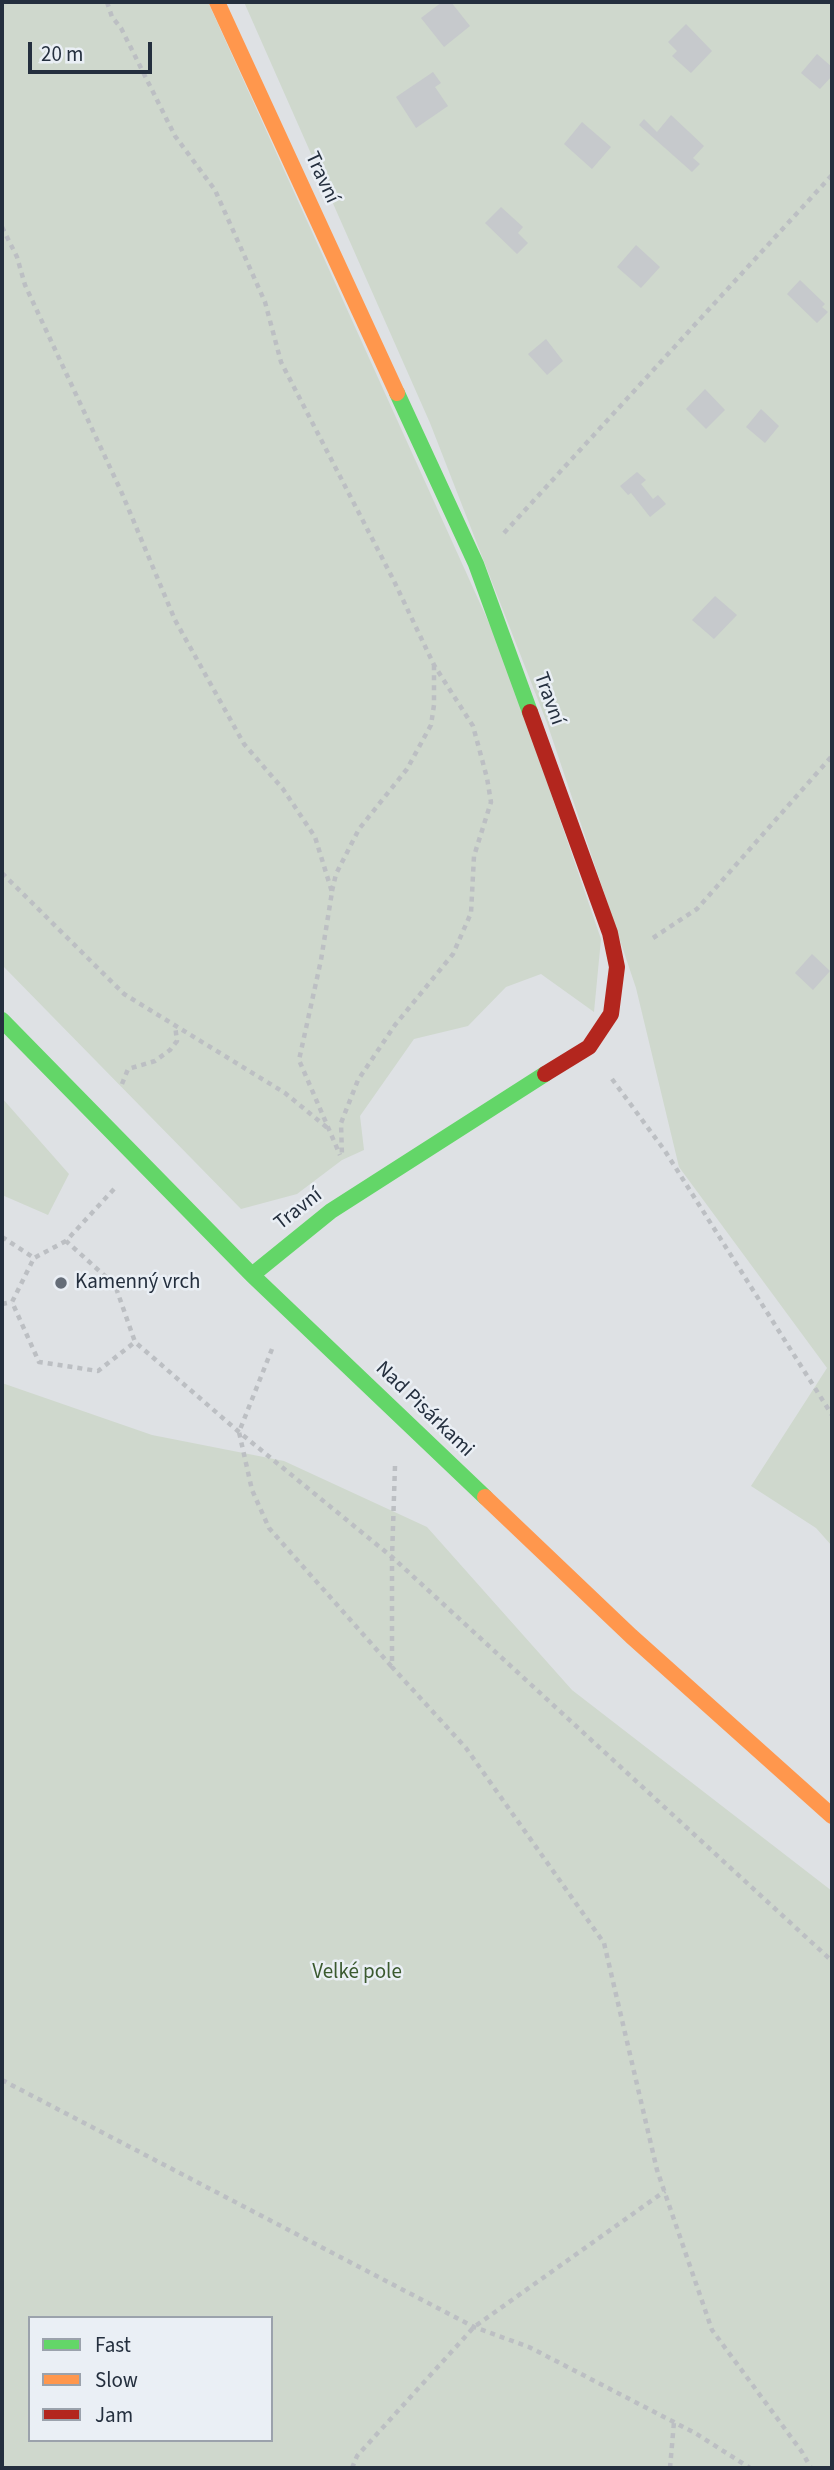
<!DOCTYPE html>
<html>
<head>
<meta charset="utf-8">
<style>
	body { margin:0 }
	#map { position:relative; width:834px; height:2470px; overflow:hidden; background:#dee1e4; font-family:"Source Sans 3",sans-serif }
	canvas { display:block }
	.frame { position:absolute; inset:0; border:4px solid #242f3e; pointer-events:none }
	.legend { position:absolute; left:28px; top:2316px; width:245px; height:126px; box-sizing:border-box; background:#eaeff5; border:2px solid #9ba2ac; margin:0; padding:9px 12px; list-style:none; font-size:21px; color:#242f3e }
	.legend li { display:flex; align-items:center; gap:14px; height:35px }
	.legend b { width:35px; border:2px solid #9ba2ac }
	.scale { position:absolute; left:28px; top:42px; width:124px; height:32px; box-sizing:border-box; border:4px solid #242f3e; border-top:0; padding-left:9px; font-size:21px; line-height:24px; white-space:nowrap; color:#242f3e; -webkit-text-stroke:5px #eaeff5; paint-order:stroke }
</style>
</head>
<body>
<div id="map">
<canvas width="834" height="2470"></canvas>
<div class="frame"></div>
<ul class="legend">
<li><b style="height:9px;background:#63d668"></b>Fast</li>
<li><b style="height:9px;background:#ff974d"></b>Slow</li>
<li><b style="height:9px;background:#b3261e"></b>Jam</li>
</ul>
<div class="scale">20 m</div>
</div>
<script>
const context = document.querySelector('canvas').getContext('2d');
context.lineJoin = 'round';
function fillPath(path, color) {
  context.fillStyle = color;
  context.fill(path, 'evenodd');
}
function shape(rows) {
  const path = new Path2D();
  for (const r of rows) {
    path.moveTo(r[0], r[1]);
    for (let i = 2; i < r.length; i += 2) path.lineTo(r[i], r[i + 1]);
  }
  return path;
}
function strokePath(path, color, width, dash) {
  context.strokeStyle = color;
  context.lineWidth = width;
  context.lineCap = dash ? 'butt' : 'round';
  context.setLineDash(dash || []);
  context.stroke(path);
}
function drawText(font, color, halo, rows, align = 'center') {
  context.font = font + ' "Source Sans 3",sans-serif';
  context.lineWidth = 5;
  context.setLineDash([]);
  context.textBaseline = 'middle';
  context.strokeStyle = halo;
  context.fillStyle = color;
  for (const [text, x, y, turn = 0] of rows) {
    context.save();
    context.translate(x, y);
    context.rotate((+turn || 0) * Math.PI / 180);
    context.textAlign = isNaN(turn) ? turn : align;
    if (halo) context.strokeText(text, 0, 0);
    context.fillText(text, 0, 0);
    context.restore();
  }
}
fillPath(shape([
	[2,2,208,2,503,654,601,939,594,1012,541,974,506,987,468,1026,414,1039,360,1116,364,1150,342,1160,297,1194,241,1209,2,965],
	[244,2,832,2,832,1546,816,1528,751,1486,827,1368,679,1167,636,988,547,723,430,423],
	[2,1098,69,1174,48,1215,2,1195],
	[2,1383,152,1435,284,1461,427,1527,572,1690,832,1891,832,2468,2,2468],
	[30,2318,271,2318,271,2440,30,2440]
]), '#cfd8cd');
fillPath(shape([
	[442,2,451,2,470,26,444,47,421,18],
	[686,24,712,51,691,73,672,56,677,51,668,42],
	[817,54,832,67,832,76,820,89,801,73],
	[433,72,441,83,435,87,448,106,416,128,396,97],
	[671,115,704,146,693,158,700,164,692,172,639,125,644,119,657,132],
	[582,122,611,147,592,169,564,144],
	[501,207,523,227,518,233,528,243,517,254,485,223],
	[636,245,660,267,641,288,617,267],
	[800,280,825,304,822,307,828,312,817,323,787,294],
	[546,339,563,361,547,375,528,354],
	[705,389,725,410,706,429,686,409],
	[761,409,779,426,765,443,746,427],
	[637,472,646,480,641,484,653,499,658,495,666,504,650,517,631,493,628,495,620,486],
	[715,596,737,615,714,639,692,620],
	[812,954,830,971,813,990,795,973]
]), '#c6c9cc');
strokePath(shape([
	[107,2,112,17,121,28,175,136,215,190,265,302,281,362,393,579,434,665,473,726,487,778,491,802,474,856,471,913,453,954,395,1025,358,1080,341,1123,342,1156],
	[2,227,17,257,25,285,121,491,175,620,244,744,283,789,315,837,332,892,321,960,299,1060,340,1155],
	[504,533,832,175],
	[2,873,124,994,285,1093,330,1130],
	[332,891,336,874,359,829,407,769,431,725,434,705,434,666],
	[653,938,697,909,832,756],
	[612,1079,665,1151,832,1415],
	[122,1084,128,1069,155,1061,170,1050,177,1041,175,1025],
	[114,1189,66,1241,115,1285,135,1342,239,1432,392,1557,832,1961],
	[2,1237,34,1258],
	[66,1241,34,1258,12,1302,39,1362,98,1371,135,1342],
	[2,1304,12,1302],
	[272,1349,239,1432,252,1490,269,1528,392,1667],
	[395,1466,392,1557,392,1667,466,1748,604,1943,657,2170,712,2330,802,2452,811,2468],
	[2,2080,474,2327,529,2347,695,2433,750,2468],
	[352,2468,357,2456,474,2327,665,2191],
	[670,2468,674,2422]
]), '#bcbfc3', 4.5, [5, 5]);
strokePath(shape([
	[397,393,476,564,530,712],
	[2,1020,252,1275,485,1497],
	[252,1275,331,1211,545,1074]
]), '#63d668', 16);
strokePath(shape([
	[217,2,397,393],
	[485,1497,631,1636,832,1816]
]), '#ff974d', 16);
strokePath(shape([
	[530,712,610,933,617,967,611,1014,589,1047,545,1074]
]), '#b3261e', 16);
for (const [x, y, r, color] of [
	[61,1283,7,"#656d78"]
]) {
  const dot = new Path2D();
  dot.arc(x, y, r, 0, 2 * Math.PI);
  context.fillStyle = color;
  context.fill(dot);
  strokePath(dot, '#eaeff5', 2.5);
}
drawText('21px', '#242f3e', '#eaeff5', [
	["Travní",321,178,65],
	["Travní",548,699,70],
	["Travní",299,1210,-38],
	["Nad Pisárkami",424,1410,44]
]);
drawText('21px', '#242f3e', '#eaeff5', [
	["Kamenný vrch",75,1283]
], 'left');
drawText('21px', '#3b5a30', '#eaeff5', [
	["Velké pole",357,1973]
]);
</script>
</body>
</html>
